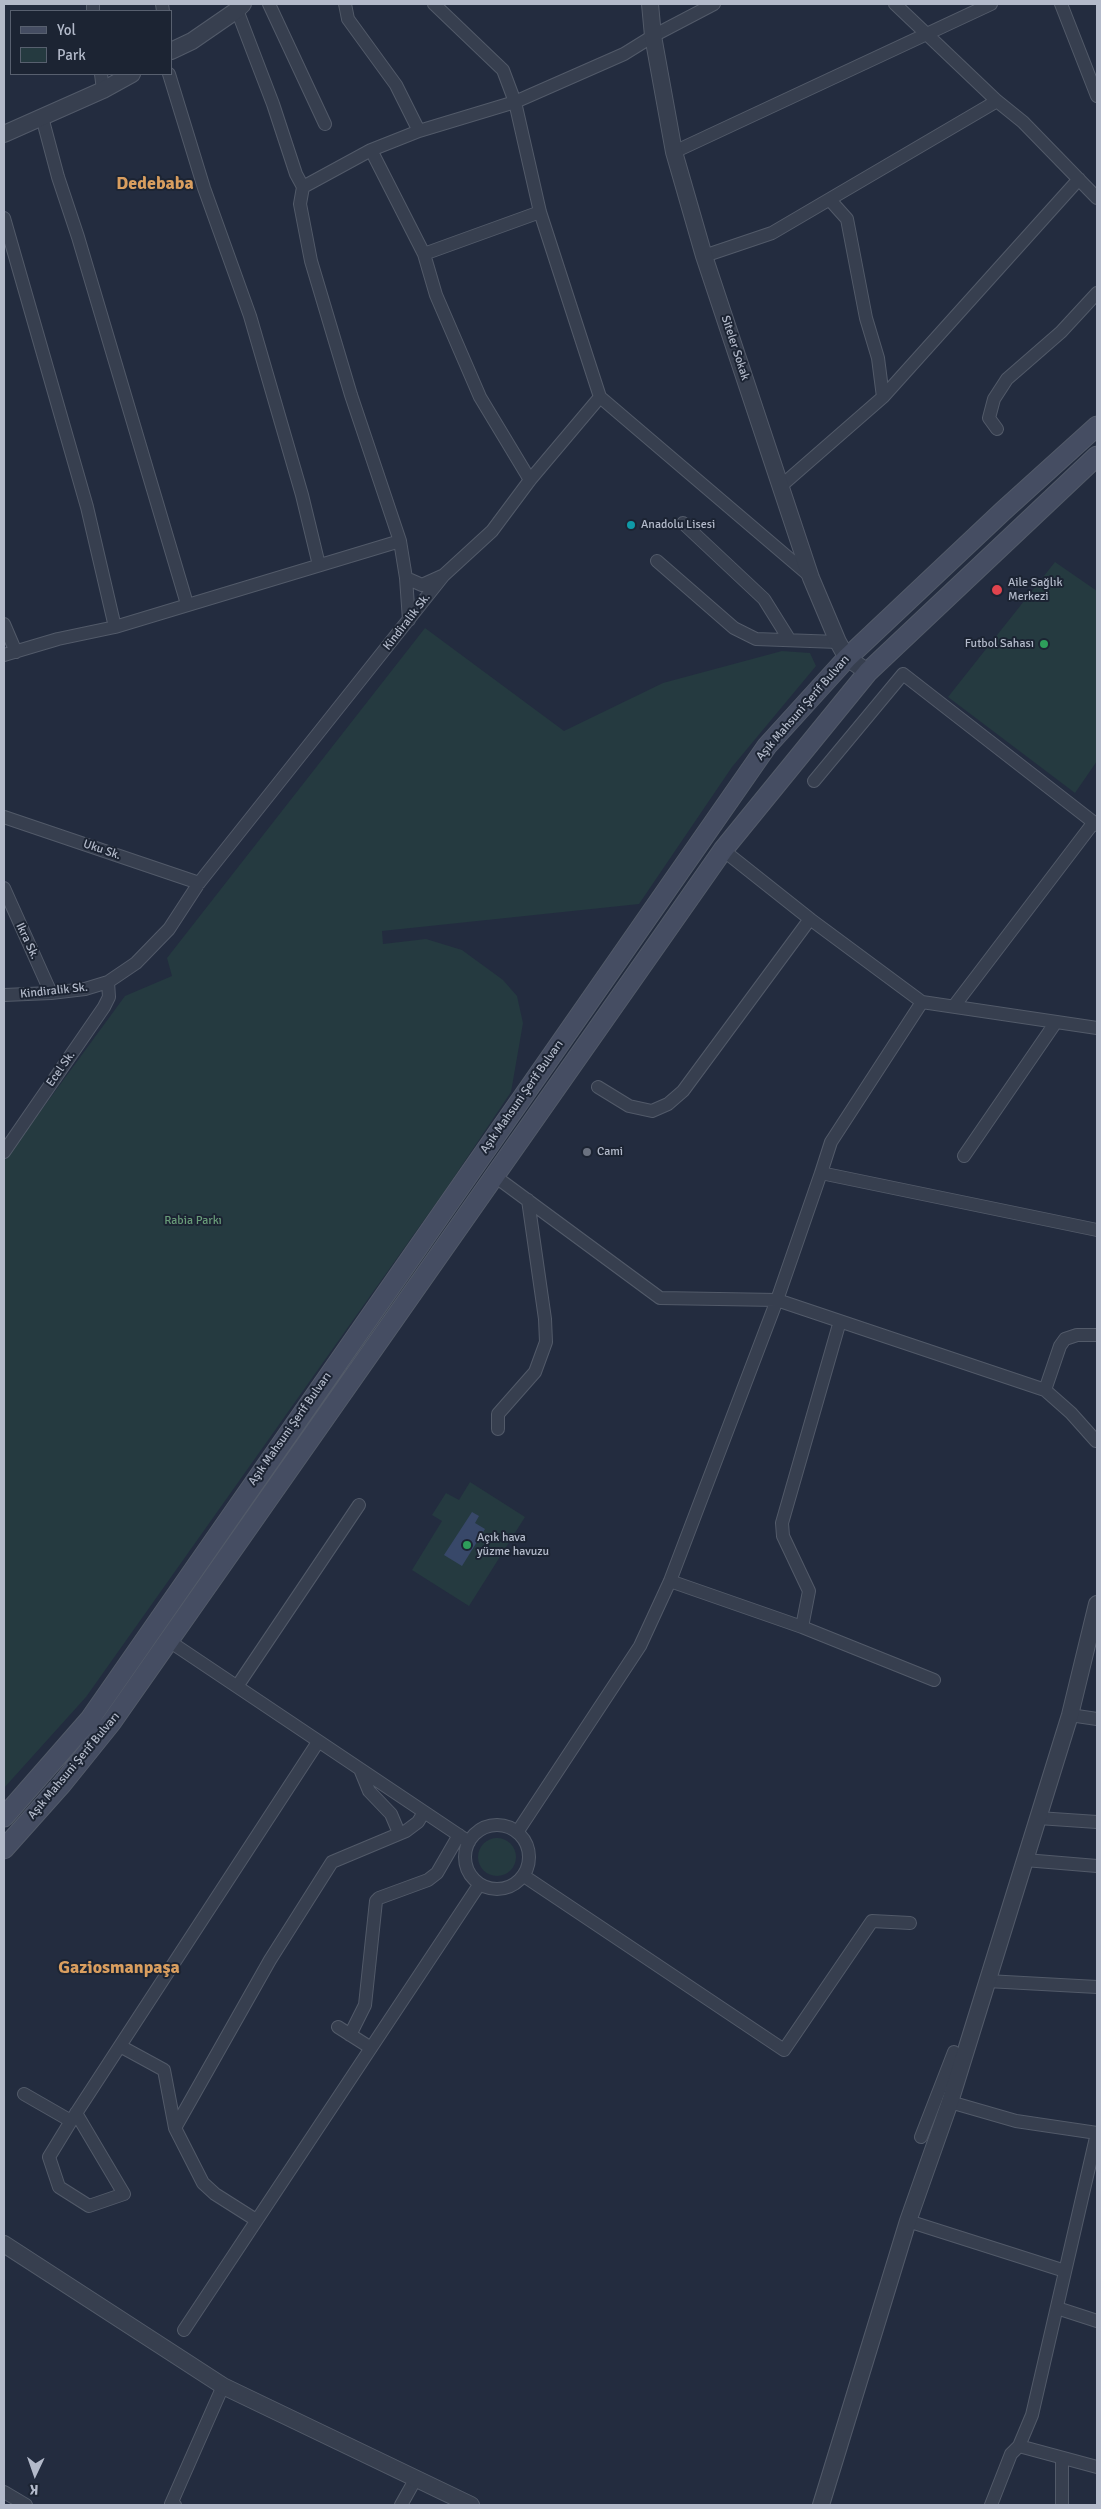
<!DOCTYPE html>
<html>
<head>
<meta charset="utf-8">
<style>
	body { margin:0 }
	#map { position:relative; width:1101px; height:2509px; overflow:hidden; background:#232c3f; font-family:Signika,sans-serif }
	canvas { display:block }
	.frame { position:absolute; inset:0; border:5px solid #b3baca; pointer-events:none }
	.legend { position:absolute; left:10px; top:10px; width:162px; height:65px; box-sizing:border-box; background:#1c2433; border:1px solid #58606f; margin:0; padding:6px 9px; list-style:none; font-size:15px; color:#b3baca }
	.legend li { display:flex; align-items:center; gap:10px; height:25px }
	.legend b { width:25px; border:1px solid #58606f }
	.north { position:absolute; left:10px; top:2449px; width:50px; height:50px; -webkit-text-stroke:4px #1c2433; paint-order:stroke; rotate:183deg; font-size:14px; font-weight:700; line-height:20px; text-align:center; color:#b3baca }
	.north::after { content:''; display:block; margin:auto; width:18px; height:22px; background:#b3baca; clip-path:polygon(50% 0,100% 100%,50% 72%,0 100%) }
</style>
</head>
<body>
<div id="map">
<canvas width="1101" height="2509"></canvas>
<div class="frame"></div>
<ul class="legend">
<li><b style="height:6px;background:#454d62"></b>Yol</li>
<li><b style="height:14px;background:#253a40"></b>Park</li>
</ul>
<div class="north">K</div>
</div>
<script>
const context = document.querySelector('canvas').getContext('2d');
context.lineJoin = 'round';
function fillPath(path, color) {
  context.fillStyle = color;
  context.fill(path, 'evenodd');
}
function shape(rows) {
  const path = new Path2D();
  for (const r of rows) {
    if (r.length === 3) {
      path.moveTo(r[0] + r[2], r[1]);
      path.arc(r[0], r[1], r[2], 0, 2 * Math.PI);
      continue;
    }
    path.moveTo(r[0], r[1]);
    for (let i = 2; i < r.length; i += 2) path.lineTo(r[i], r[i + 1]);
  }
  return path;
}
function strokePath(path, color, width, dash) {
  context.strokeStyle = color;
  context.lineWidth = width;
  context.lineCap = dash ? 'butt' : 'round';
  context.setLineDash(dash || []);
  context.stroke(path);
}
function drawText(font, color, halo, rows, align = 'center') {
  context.font = font + ' Signika,sans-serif';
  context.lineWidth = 4;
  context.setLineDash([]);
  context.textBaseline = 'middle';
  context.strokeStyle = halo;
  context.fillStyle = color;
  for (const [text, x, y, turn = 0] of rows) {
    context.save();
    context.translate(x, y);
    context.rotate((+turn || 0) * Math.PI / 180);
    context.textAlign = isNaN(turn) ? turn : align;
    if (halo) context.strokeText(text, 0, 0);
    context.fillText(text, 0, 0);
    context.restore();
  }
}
fillPath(shape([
	[1055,562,1097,591,1097,761,1075,793,948,697],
	[425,628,564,731,663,683,782,651,810,653,816,666,732,767,639,904,382,931,383,944,426,939,462,950,503,980,517,996,523,1023,511,1092,446,1189,86,1697,4,1788,4,1161,125,996,172,976,167,958],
	[470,1482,525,1517,469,1606,412,1570,442,1521,432,1515,446,1493,459,1500],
	[497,1857,19]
]), '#253a40');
fillPath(shape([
	[472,1512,479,1516,475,1523,485,1529,462,1566,444,1555]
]), '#384869');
const minor = shape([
	[93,4,93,11],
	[162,4,163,11],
	[269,4,325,124],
	[345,4,348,19,396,85,419,131],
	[434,4,503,70,515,102,624,54,653,36,714,4],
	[895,4,997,101,1023,122,1097,198],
	[1061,4,1097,96],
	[237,10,273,104,296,174,303,187,300,204,311,261,351,395,400,541,406,578,409,620],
	[101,74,103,90],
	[169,74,204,188,250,316,302,495,319,565],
	[42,117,58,177,78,237,187,604],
	[371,150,424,254,436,295,480,397,530,480],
	[674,152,991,4],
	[303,187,371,150,419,131,515,102,540,212,600,397],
	[830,200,847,219,866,318,878,358,883,397],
	[4,218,87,507,115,627],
	[424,254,540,212],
	[704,256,772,233,997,101],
	[997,429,989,418,994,399,1007,379,1061,332,1097,293],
	[781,486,883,397,1079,179],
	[683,523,764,599,789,639],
	[657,561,734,628,756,639,838,642],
	[406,578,422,585,442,576],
	[4,624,16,652],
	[4,655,58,639,115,627,400,541],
	[814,781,903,674,1097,825],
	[4,817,199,883],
	[723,850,810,919,922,1002,1097,1028],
	[4,888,51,993],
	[4,995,51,993,85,989,108,982,136,963,169,929,199,883,444,575,492,531,530,480,600,397,811,577],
	[922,1002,831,1142,821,1173,1097,1230],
	[954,1006,1094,822],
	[598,1087,629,1106,652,1111,668,1104,683,1091,810,919],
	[4,1152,104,1007,109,997,108,982],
	[964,1156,1056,1022],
	[496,1177,660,1298,777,1300,1045,1390],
	[498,1429,498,1414,535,1372,546,1342,545,1319,528,1200],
	[1096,1441,1071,1413,1045,1390,1060,1346,1065,1339,1077,1335,1097,1335],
	[670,1581,802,1627,934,1680],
	[802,1627,809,1591,783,1536,782,1523,840,1321],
	[169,1641,469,1842],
	[238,1685,359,1505],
	[1070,1715,1097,1719],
	[360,1769,369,1791,391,1814,399,1833],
	[1038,1818,1097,1822],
	[497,1857,32],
	[518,1831,640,1646,670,1581,777,1300,821,1173],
	[1025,1860,1097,1866],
	[524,1876,784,2050,872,1921,910,1923],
	[987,1981,1097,1987],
	[338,2027,371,2048],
	[350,2035,365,2005,376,1901,379,1898,428,1880,437,1873,459,1835],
	[120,2046,164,2070,175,2128,203,2183,215,2194,256,2220],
	[24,2094,71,2121],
	[950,2102,1016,2121,1097,2133],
	[76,2113,124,2194,89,2206,59,2187,49,2157,71,2121,318,1742],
	[175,2128,270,1960,332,1862,406,1831,418,1822,424,1812],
	[921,2137,954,2052],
	[908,2221,1065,2271],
	[1057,2308,1097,2321],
	[184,2330,479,1885],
	[1019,2446,1097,2467],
	[4,2492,26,2505],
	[175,2505,171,2504,223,2386],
	[401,2505,415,2480],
	[991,2505,1011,2454,1019,2446,1032,2415,1097,2133],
	[1062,2505,1062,2460]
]);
const tertiary = shape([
	[650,4,653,36,674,152,704,256,811,578,838,642,847,658,868,672],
	[171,51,192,41,237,10,243,4],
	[4,134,103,90,132,74],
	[4,2244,223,2386,471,2505],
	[821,2505,908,2221,950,2102,1070,1715,1097,1604]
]);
const secondary = shape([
	[4,1817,90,1719,767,746,847,658,1003,511,1097,426],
	[4,1849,62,1784,111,1723,723,850,868,672,1097,456]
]);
strokePath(minor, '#525a69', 14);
strokePath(tertiary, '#525a69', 18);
strokePath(secondary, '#525a69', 21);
strokePath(minor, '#373f4f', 12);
strokePath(tertiary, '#373f4f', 16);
strokePath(secondary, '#454d62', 19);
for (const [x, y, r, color] of [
	[631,525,5,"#0f9aa8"],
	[997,590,6,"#e0444e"],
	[1044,644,5,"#2e9e5b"],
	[587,1152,5,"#6b7280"],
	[467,1545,5,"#2e9e5b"]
]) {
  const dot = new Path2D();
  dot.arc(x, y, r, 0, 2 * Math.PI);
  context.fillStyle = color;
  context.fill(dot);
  strokePath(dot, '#1c2433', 2);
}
drawText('12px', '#b3baca', '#1c2433', [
	["Siteler Sokak",735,348,72],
	["Kindiralik Sk.",407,622,-52],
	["Aşık Mahsuni Şerif Bulvarı",803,708,-49],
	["Uku Sk.",102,850,19],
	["Ikra Sk.",27,941,65],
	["Kindiralik Sk.",54,991,-6],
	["Ecel Sk.",61,1069,-55],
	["Aşık Mahsuni Şerif Bulvarı",522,1097,-55],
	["Aşık Mahsuni Şerif Bulvarı",290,1429,-55],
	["Aşık Mahsuni Şerif Bulvarı",74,1766,-50]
]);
drawText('12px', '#b3baca', '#1c2433', [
	["Anadolu Lisesi",641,525],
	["Aile Sağlık",1008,583],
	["Merkezi",1008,597],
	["Futbol Sahası",1034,644,"right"],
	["Cami",597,1152],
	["Açık hava",477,1538],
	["yüzme havuzu",477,1552]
], 'left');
drawText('12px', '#699c79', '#1c2433', [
	["Rabia Parkı",193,1221]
]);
drawText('bold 18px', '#d99e5f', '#1c2433', [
	["Dedebaba",155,184],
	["Gaziosmanpaşa",119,1968]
]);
</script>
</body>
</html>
